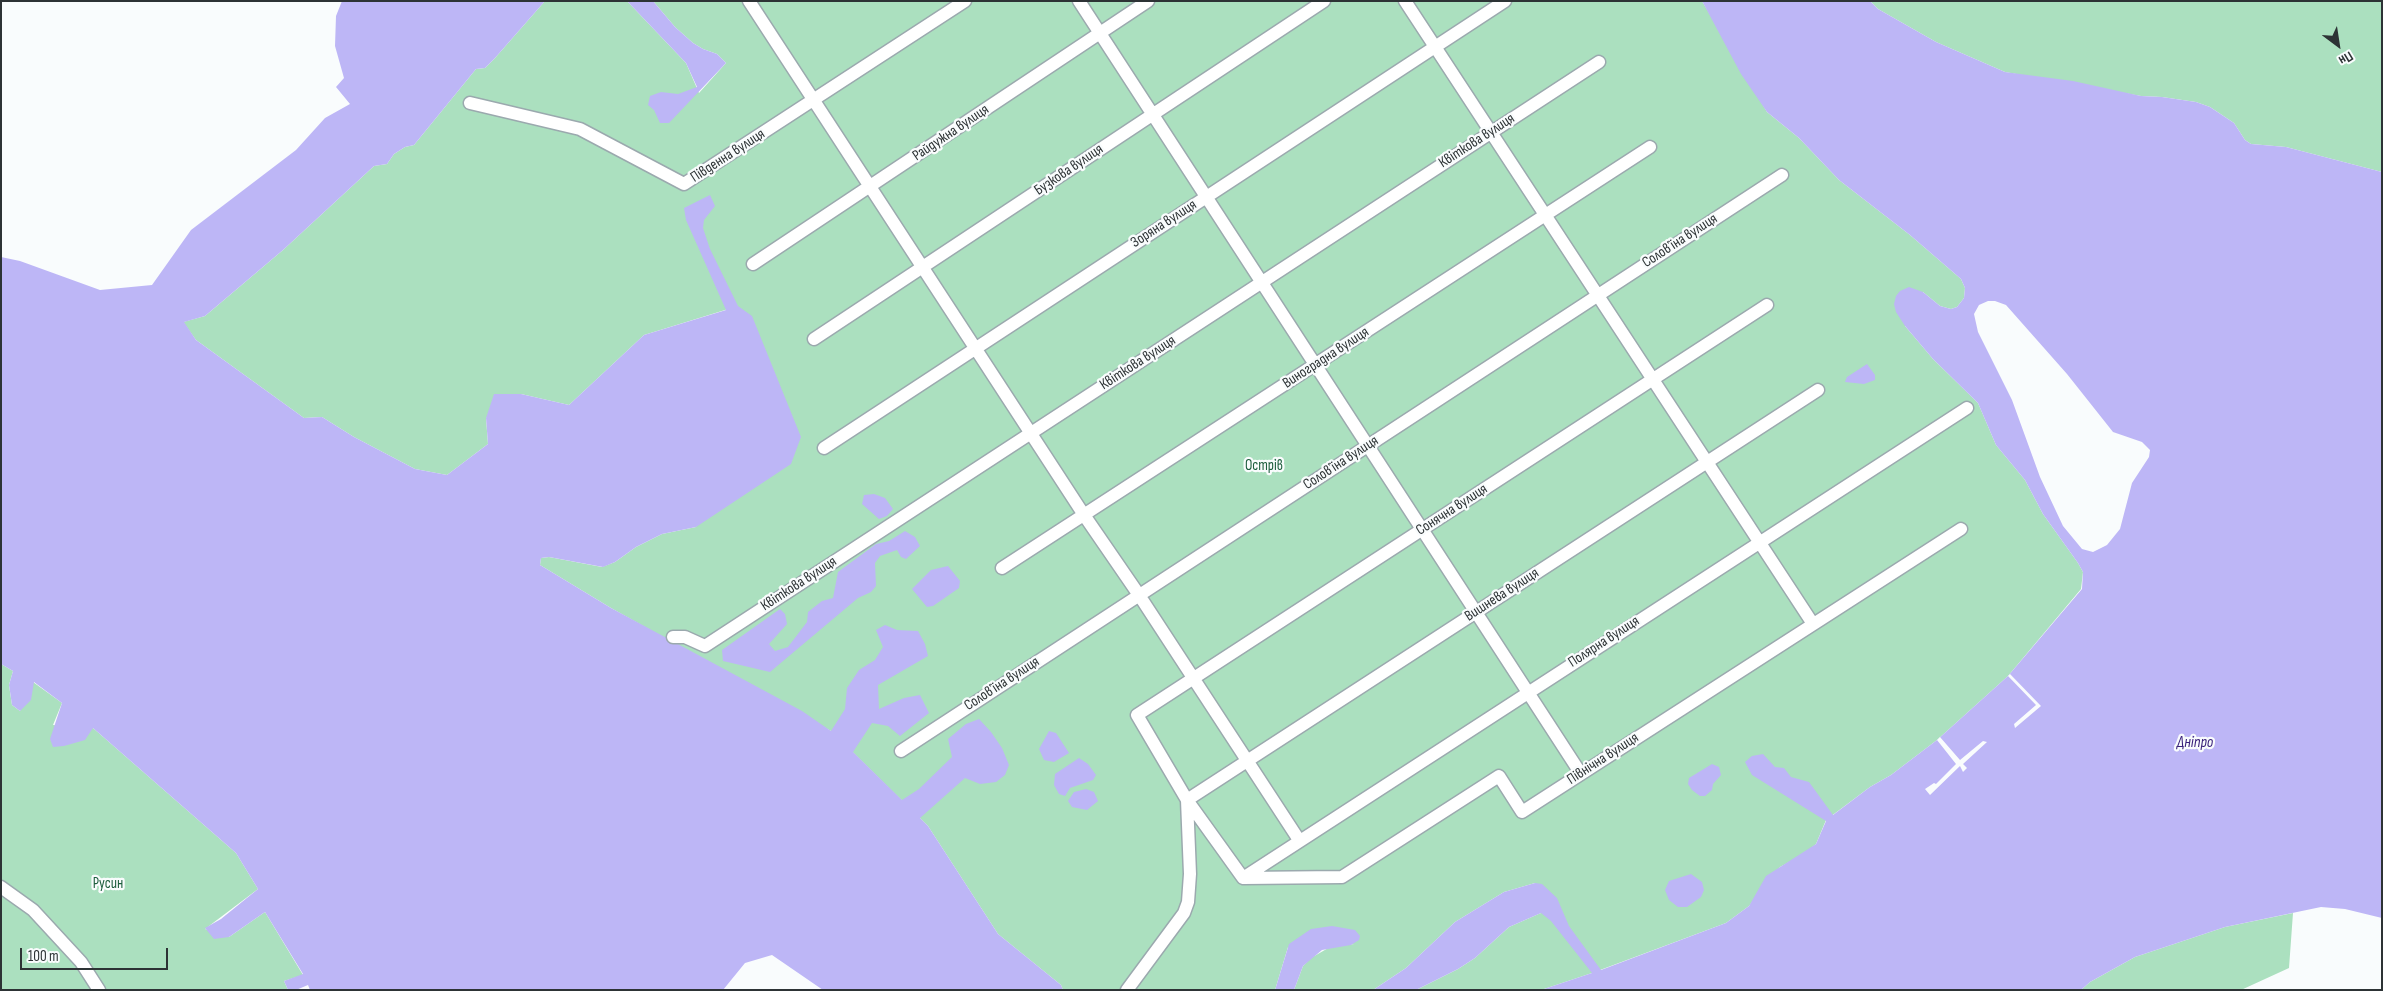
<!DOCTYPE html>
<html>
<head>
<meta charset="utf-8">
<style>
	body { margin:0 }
	#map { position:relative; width:2383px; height:991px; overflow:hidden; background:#f9fcfd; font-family:"Sofia Sans Condensed",sans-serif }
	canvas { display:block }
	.frame { position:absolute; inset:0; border:2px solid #2d3335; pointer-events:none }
	.north { position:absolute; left:2313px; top:20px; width:50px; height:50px; -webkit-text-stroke:4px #f9fcfd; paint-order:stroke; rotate:149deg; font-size:14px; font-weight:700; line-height:20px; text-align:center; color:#2d3335 }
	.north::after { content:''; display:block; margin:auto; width:18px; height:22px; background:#2d3335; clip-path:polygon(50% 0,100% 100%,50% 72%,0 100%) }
	.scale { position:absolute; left:20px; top:948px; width:148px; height:22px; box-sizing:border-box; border:2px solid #2d3335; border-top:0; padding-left:6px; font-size:15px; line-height:18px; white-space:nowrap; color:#2d3335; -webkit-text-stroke:4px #f9fcfd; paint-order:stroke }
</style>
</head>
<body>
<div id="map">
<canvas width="2383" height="991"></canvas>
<div class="frame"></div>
<div class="north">Пн</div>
<div class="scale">100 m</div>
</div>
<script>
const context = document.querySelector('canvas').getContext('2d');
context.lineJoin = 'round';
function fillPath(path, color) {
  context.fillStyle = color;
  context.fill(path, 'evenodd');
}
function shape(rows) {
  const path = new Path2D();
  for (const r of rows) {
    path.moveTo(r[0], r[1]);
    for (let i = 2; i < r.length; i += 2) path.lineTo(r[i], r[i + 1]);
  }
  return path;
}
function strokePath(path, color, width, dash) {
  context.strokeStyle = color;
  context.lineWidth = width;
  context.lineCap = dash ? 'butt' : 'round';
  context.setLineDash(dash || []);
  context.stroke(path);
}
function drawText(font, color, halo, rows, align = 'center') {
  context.font = font + ' "Sofia Sans Condensed",sans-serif';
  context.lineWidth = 4.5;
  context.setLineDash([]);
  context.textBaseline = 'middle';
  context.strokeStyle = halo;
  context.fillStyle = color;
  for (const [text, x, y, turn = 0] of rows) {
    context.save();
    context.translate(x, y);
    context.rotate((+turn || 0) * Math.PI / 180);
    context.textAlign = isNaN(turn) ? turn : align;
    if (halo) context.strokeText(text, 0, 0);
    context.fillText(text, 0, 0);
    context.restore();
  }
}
fillPath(shape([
	[545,1,627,1,686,63,699,93,726,63,717,54,703,49,693,43,675,27,653,1,1702,1,1767,112,1799,138,1839,180,1910,235,1961,279,1965,288,1964,298,1957,307,1951,309,1940,306,1923,292,1905,326,1933,359,1978,403,1996,445,2025,480,2043,514,2078,563,2083,572,2081,589,2008,676,1937,740,1891,775,1870,787,1826,820,1816,844,1804,854,1780,867,1749,906,1726,923,1592,973,1541,990,1416,990,1458,969,1475,958,1509,927,1550,909,1535,883,1504,892,1455,922,1406,968,1373,990,1294,990,1303,966,1311,958,1330,947,1354,944,1288,947,1275,990,1063,990,1061,985,998,934,928,826,831,731,611,608,540,565,541,558,549,557,602,567,615,562,636,547,662,534,696,527,738,306,644,335,569,405,521,394,486,418,488,444,447,475,415,469,354,437,322,417,304,418,196,340,183,322,205,316,283,250,374,166,387,164,394,154,405,147,414,145,476,69,485,68,495,58],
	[1870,1,2382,1,2382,172,2286,147,2251,144,2245,140,2234,123,2210,107,2196,102,2162,97,2141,96,2005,72,1936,42,1878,9],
	[1,664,13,671,9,685,12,705,20,711,33,682,62,703,53,725,93,728,236,853,258,889,205,929,229,937,265,912,303,975,284,981,288,990,1,990],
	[2293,913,2289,968,2241,990,2081,990,2090,982,2135,957,2225,927]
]), '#abe0bf');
fillPath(shape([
	[342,1,545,1,495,58,485,68,476,69,414,145,405,147,394,154,387,164,374,166,283,250,205,316,184,322,196,340,304,418,322,417,354,437,415,469,447,475,488,444,486,418,494,394,521,394,569,405,644,335,726,310,686,220,684,208,710,195,715,206,704,220,703,228,710,249,738,306,752,316,801,437,791,464,696,527,662,534,636,547,615,562,603,567,549,557,541,558,540,565,611,608,802,711,831,731,845,709,847,688,859,670,875,660,883,647,876,630,885,625,897,630,918,631,925,644,928,656,878,685,879,709,904,698,920,695,929,713,900,736,888,726,872,723,853,752,902,800,919,789,952,757,948,739,966,724,979,719,991,732,1002,748,1009,765,1005,775,996,782,980,784,965,778,920,818,928,826,998,934,1061,985,1063,990,823,990,772,955,745,963,723,990,310,990,308,985,296,990,288,990,284,981,303,974,265,912,229,937,214,939,205,928,221,919,258,889,236,853,93,728,85,740,64,746,53,747,50,739,62,703,34,682,31,700,20,711,12,705,9,685,13,671,1,664,1,257,20,261,100,290,152,285,191,230,296,150,325,118,350,104,336,87,344,78,335,46,336,16],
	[627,1,653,1,675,27,693,43,703,49,717,54,726,63,669,123,660,123,654,110,648,105,650,96,661,92,678,94,697,87,686,63],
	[1702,1,1870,1,1878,9,1936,42,2005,72,2073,81,2141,96,2162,97,2196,102,2210,107,2234,123,2245,140,2251,144,2286,147,2382,172,2382,918,2345,909,2321,907,2225,927,2135,957,2090,982,2081,990,1541,990,1592,973,1551,921,1541,913,1509,927,1475,958,1458,969,1416,990,1373,990,1406,968,1455,922,1504,892,1535,883,1542,884,1557,898,1569,926,1601,970,1726,923,1749,906,1766,876,1816,844,1826,821,1752,775,1745,762,1752,756,1763,754,1775,767,1784,768,1791,777,1809,782,1833,815,1870,787,1891,775,1937,740,2008,676,2082,589,2083,572,2078,563,2043,514,2025,480,1996,445,1978,403,1933,359,1905,326,1896,312,1894,304,1896,296,1900,291,1909,287,1923,292,1940,306,1951,309,1957,307,1964,298,1965,288,1961,279,1910,235,1839,180,1799,138,1767,112,1741,74],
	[1988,301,1995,301,2006,305,2067,374,2113,432,2142,442,2150,450,2149,457,2132,483,2120,529,2107,545,2093,552,2082,549,2063,526,2040,477,2012,400,1978,332,1974,314,1979,305],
	[1867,364,1875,375,1875,380,1864,384,1845,382,1847,377],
	[874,494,885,498,893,509,887,516,879,519,862,504,864,495],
	[905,531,915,537,920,546,906,559,901,557,897,550,880,556,875,563,876,586,871,592,858,598,770,672,723,661,722,650,780,609,785,614,787,624,769,644,775,651,788,647,807,622,808,612,822,601,833,598,838,572,876,544,889,541],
	[948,566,960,581,959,588,933,606,927,607,912,589,931,570],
	[1049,731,1056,733,1069,753,1054,762,1044,760,1039,749],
	[1079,758,1088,764,1096,775,1093,780,1070,788,1065,796,1059,794,1054,785,1055,774],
	[1712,764,1719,767,1721,775,1713,784,1712,790,1705,796,1700,796,1692,790,1688,784,1689,778],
	[1086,789,1094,792,1098,801,1087,810,1072,807,1068,801,1074,792],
	[1691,874,1702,882,1704,890,1701,897,1687,907,1678,907,1669,900,1665,890,1669,881],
	[1332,926,1355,930,1360,936,1359,940,1351,945,1322,950,1303,966,1294,990,1275,990,1289,944,1311,929]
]), '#bdb6f6');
fillPath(shape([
	[2010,674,2041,706,2015,728,2014,724,2036,705,2008,676],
	[1940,737,1960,760,1983,741,1987,742,1963,764,1967,768,1963,772,1960,766,1930,795,1925,789,1934,783,1936,784,1956,764,1937,740]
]), '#f9fcfd');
const minor = shape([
	[749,1,1084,515,1139,595,1299,840],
	[1079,1,1581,774],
	[1405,1,1813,624],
	[470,103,580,129,684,184,965,1],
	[753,264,1148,1],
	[814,339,1324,1],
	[824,448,1505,1],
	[1002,568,1650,147],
	[673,637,685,637,705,646,1599,62],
	[901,751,1782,175],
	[1243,878,1187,800,1137,715,1767,305],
	[1243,878,1967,408],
	[1243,878,1342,877,1499,776,1522,812,1961,529],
	[1,887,33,910,81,962,99,990],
	[1127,990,1184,913,1188,902,1190,874,1187,800,1818,390]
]);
strokePath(minor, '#9ba9ae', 15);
strokePath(minor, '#fff', 12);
drawText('15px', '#2d3335', '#f9fcfd', [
	["Райдужна вулиця",951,133,-34],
	["Квіткова вулиця",1477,141,-33],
	["Південна вулиця",728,156,-33],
	["Бузкова вулиця",1069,170,-34],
	["Зоряна вулиця",1164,224,-33],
	["Соловʼїна вулиця",1680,241,-33],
	["Виноградна вулиця",1326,358,-33],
	["Квіткова вулиця",1138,363,-33],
	["Соловʼїна вулиця",1341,463,-33],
	["Сонячна вулиця",1452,510,-33],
	["Квіткова вулиця",799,584,-33],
	["Вишнева вулиця",1502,595,-33],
	["Полярна вулиця",1604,642,-33],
	["Соловʼїна вулиця",1002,684,-33],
	["Північна вулиця",1603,759,-33]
]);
drawText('15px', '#1d5e3d', '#f9fcfd', [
	["Острів",1264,466],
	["Русин",108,884]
]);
drawText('italic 16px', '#381f79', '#f9fcfd', [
	["Дніпро",2195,743]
]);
</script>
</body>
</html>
